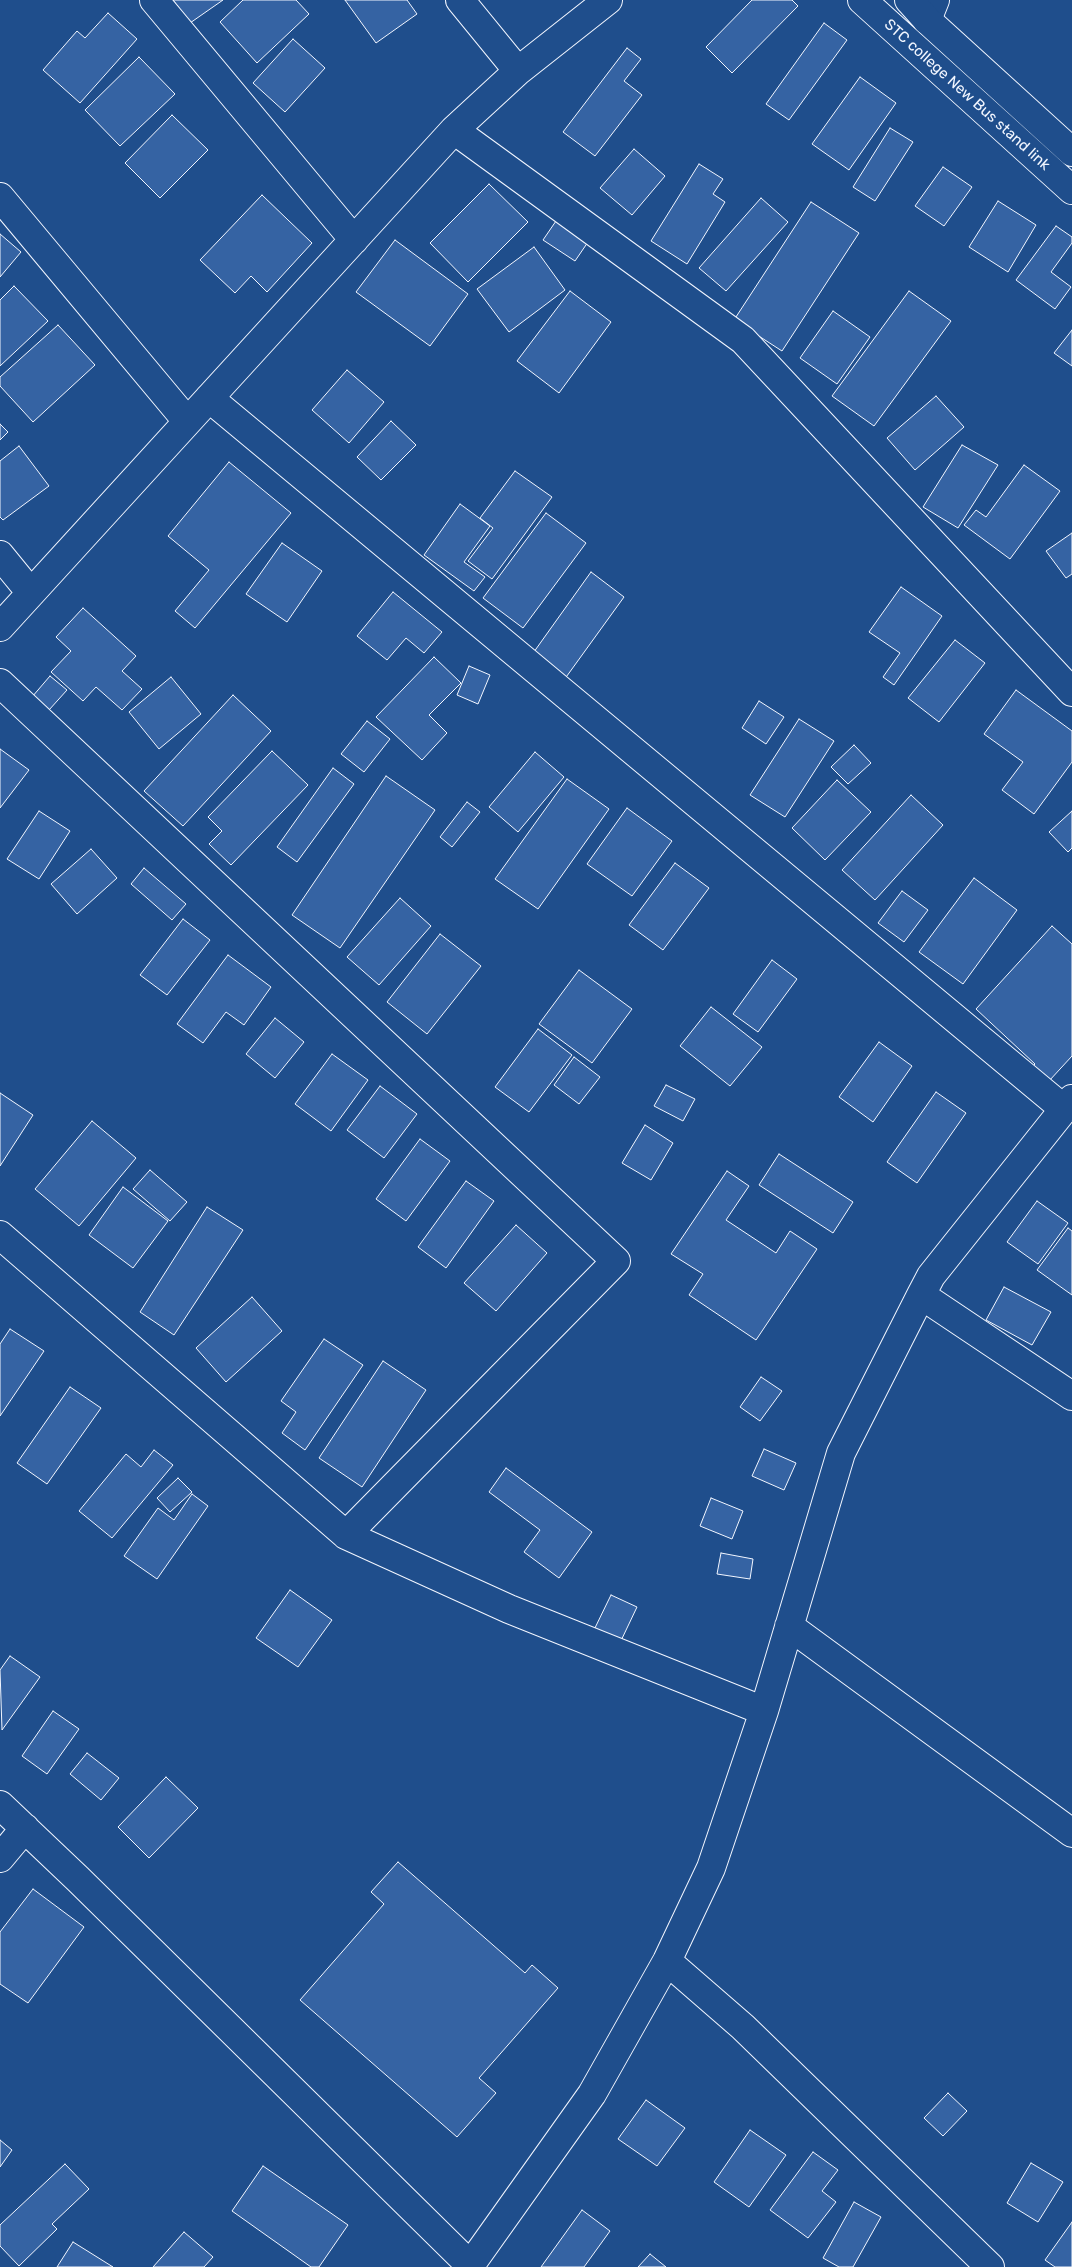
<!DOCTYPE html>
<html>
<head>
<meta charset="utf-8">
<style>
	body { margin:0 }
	canvas { display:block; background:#1f4e8c }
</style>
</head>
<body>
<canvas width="1072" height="2267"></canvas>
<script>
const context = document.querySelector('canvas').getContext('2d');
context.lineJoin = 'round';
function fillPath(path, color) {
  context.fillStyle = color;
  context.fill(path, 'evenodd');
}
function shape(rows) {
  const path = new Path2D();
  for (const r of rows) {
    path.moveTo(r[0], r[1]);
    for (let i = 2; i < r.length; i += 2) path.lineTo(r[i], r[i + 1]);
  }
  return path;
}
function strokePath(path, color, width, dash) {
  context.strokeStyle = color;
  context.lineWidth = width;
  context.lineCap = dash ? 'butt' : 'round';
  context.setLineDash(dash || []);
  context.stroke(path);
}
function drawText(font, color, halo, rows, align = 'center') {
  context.font = font + ' Rubik,sans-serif';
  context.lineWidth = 4;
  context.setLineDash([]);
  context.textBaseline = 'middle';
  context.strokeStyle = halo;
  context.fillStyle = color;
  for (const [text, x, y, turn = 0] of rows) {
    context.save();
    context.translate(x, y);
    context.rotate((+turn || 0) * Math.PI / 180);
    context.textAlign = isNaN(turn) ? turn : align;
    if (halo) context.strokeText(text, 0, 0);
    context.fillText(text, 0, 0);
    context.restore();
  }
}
const building = shape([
	[173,0,223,0,190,23,173,0],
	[243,0,296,0,309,14,257,63,220,22,243,0],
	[345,0,407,0,417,14,376,43,345,0],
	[752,0,792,0,798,6,732,73,706,47,752,0],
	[108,13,137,39,80,103,43,70,77,31,85,38,108,13],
	[824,23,847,40,789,120,766,104,824,23],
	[293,39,325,68,285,112,253,83,293,39],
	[627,48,641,59,624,81,642,95,595,156,563,132,627,48],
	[139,57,175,94,120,146,85,110,139,57],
	[860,77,896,103,849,170,812,144,860,77],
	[172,115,208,150,160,198,125,163,172,115],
	[890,128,913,142,875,201,853,187,890,128],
	[634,149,665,176,632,215,600,188,634,149],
	[699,164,723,179,713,194,725,202,687,264,651,241,699,164],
	[943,167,972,187,944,226,915,206,943,167],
	[489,184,528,222,468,282,430,243,489,184],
	[262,195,312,243,267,292,251,276,235,293,200,260,262,195],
	[761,198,788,222,726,291,699,268,761,198],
	[998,201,1036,225,1008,272,969,247,998,201],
	[811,202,859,233,782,351,734,320,811,202],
	[556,221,588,242,575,261,543,240,556,221],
	[1056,226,1072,237,1072,243,1051,272,1071,287,1055,309,1016,280,1056,226],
	[0,234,21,252,0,277,0,234],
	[395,240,468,294,430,346,356,292,395,240],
	[534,247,565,290,509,332,477,289,534,247],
	[14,286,48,321,0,366,0,300,14,286],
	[570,291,611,322,559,393,517,361,570,291],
	[909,291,951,321,874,426,832,396,909,291],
	[833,311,870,337,837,384,800,358,833,311],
	[58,325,95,365,33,422,0,386,0,377,58,325],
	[1072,330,1072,366,1054,353,1072,330],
	[347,370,384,402,349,443,312,410,347,370],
	[936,396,964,427,915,470,887,438,936,396],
	[391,421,416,445,381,480,357,457,391,421],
	[0,424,8,432,0,440,0,424],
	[962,445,998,465,958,528,923,507,962,445],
	[19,446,49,486,3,520,0,517,0,461,19,446],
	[229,462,291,513,195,628,175,611,209,570,168,536,229,462],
	[1024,465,1060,491,1010,559,964,525,976,510,986,517,1024,465],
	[515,471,552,497,492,579,468,561,493,528,480,518,515,471],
	[460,504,490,526,464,562,485,577,474,591,424,555,460,504],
	[546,513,586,543,523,628,483,598,546,513],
	[1072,533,1072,574,1066,578,1046,551,1072,533],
	[282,543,322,571,287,622,246,594,282,543],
	[591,572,624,597,564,680,531,656,591,572],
	[901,587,942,616,894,685,883,677,900,653,869,632,901,587],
	[393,592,442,632,424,653,406,638,387,660,357,636,393,592],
	[83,608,136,656,122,671,142,689,122,710,96,687,83,701,51,672,71,651,56,637,83,608],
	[955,640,985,663,939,722,908,698,955,640],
	[434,657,461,683,429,715,447,733,422,760,376,717,434,657],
	[469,666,490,675,478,704,457,695,469,666],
	[50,676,67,690,49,710,32,697,50,676],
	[171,677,201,714,159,749,129,712,171,677],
	[1016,690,1072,731,1072,762,1034,814,1002,790,1023,762,984,734,1016,690],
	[233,695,271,731,183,826,144,791,233,695],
	[759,701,784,717,766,744,742,728,759,701],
	[799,719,834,741,785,817,750,795,799,719],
	[367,721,390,739,364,772,341,754,367,721],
	[854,745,871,763,848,784,831,767,854,745],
	[0,749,29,770,0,808,0,749],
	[272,751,308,785,231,865,209,844,222,831,208,817,272,751],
	[535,752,564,777,518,832,489,807,535,752],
	[333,768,354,784,297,862,277,847,333,768],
	[386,776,435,810,340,948,292,915,386,776],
	[567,779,609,809,538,909,495,879,567,779],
	[837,780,871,812,825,860,792,828,837,780],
	[911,795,943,825,875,900,842,870,911,795],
	[467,802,480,812,452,847,440,837,467,802],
	[627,808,672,841,632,896,587,864,627,808],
	[39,811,70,831,39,879,7,859,39,811],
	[1072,811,1072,848,1068,852,1049,832,1072,811],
	[91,849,117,878,77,914,51,884,91,849],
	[675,863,709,888,663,950,629,925,675,863],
	[144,868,186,904,172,920,131,884,144,868],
	[974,878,1017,910,963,984,919,952,974,878],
	[902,891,928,910,904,942,878,923,902,891],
	[400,898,431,926,379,985,347,957,400,898],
	[183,919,210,940,167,995,140,975,183,919],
	[1052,926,1072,944,1072,1056,1049,1081,1033,1066,1035,1064,976,1009,1052,926],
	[440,934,481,966,427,1034,387,1002,440,934],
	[228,955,271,987,244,1025,226,1012,203,1043,177,1024,228,955],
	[772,960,797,979,758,1032,733,1014,772,960],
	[579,970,632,1009,592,1063,539,1024,579,970],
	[711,1007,762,1047,730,1086,680,1046,711,1007],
	[275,1018,304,1042,275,1078,246,1054,275,1018],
	[538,1029,572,1055,529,1112,495,1087,538,1029],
	[879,1042,912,1066,873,1122,839,1097,879,1042],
	[332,1054,368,1080,331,1131,295,1104,332,1054],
	[574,1057,600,1077,579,1104,554,1085,574,1057],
	[666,1085,695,1099,683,1121,654,1106,666,1085],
	[380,1086,417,1114,384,1158,347,1130,380,1086],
	[936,1092,966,1113,917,1183,887,1162,936,1092],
	[0,1093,33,1115,0,1166,0,1093],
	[92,1121,136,1158,79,1226,35,1189,92,1121],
	[645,1125,673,1143,651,1180,622,1163,645,1125],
	[420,1139,450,1161,406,1221,376,1199,420,1139],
	[779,1154,853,1202,833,1233,759,1185,779,1154],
	[150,1170,187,1202,170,1221,133,1189,150,1170],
	[727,1171,749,1186,726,1220,776,1253,790,1231,817,1249,756,1340,689,1295,703,1274,671,1254,727,1171],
	[466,1181,494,1201,446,1268,418,1247,466,1181],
	[123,1187,168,1221,133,1268,89,1235,123,1187],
	[1037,1201,1068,1223,1038,1264,1007,1242,1037,1201],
	[207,1207,243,1230,174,1335,140,1312,207,1207],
	[516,1225,547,1253,496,1311,464,1283,516,1225],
	[1068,1228,1072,1231,1072,1295,1037,1270,1068,1228],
	[1004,1287,1051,1312,1032,1345,986,1320,1004,1287],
	[252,1297,282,1331,226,1382,196,1348,252,1297],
	[10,1329,44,1351,0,1416,0,1344,10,1329],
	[324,1339,363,1365,305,1450,282,1433,296,1412,281,1401,324,1339],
	[383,1361,426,1390,362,1487,319,1458,383,1361],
	[761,1377,782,1391,760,1421,740,1407,761,1377],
	[70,1387,101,1408,47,1484,17,1463,70,1387],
	[764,1449,796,1463,784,1490,752,1476,764,1449],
	[154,1450,173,1465,112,1538,79,1511,126,1454,141,1467,154,1450],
	[506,1468,592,1532,559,1578,524,1552,540,1530,489,1492,506,1468],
	[178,1478,192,1492,170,1512,157,1498,178,1478],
	[192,1494,208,1506,157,1579,124,1556,158,1508,174,1520,192,1494],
	[711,1498,743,1511,732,1539,700,1526,711,1498],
	[721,1553,753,1559,750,1579,717,1574,721,1553],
	[290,1590,332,1620,298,1667,256,1638,290,1590],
	[611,1595,637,1607,618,1647,592,1634,611,1595],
	[10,1656,40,1677,2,1730,0,1670,10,1656],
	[53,1711,79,1729,47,1774,22,1756,53,1711],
	[87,1753,119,1778,101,1800,70,1774,87,1753],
	[166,1777,198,1808,149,1858,118,1827,166,1777],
	[398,1862,525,1973,532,1965,558,1988,479,2078,496,2093,457,2137,300,2000,384,1904,371,1892,398,1862],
	[33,1889,84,1927,28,2003,0,1984,0,1932,33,1889],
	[948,2093,967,2111,943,2136,924,2118,948,2093],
	[646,2100,685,2128,657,2166,618,2139,646,2100],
	[750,2130,786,2155,749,2207,714,2182,750,2130],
	[0,2140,12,2150,0,2167,0,2140],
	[813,2152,838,2170,822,2191,836,2202,808,2238,770,2210,813,2152],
	[1031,2163,1063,2182,1038,2222,1007,2203,1031,2163],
	[65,2164,89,2189,52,2224,57,2229,19,2266,0,2246,0,2225,65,2164],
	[263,2166,348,2225,319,2267,311,2267,232,2211,263,2166],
	[854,2202,881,2217,853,2267,839,2267,823,2258,854,2202],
	[582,2210,610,2231,584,2267,541,2267,582,2210],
	[1072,2222,1072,2267,1055,2267,1045,2260,1072,2222],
	[184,2232,213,2257,204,2267,153,2267,184,2232],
	[73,2242,113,2267,57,2267,73,2242],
	[650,2254,666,2267,638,2267,650,2254]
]);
fillPath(building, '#3563a3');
strokePath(building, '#f2f6ff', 1);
const minor = shape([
	[154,0,354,240],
	[460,0,518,71],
	[927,20,935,0],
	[454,130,743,340,1072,692],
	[0,197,187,421],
	[209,398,1064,1109],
	[0,555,31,593],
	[0,627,454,130,518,71,608,0],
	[0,683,616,1261,346,1535,0,1235],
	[921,1295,1072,1396],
	[346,1535,509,1609,764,1711],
	[789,1626,1072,1833],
	[0,1805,78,1879,472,2267],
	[0,1858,25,1828],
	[667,1961,743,2027,990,2267],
	[469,2267,592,2094,667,1961,711,1868,764,1711,841,1453,921,1295,931,1276,1072,1099]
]);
const tertiary = shape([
	[862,0,1072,190],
	[909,0,927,20,1072,152]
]);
strokePath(minor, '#f2f6ff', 30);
strokePath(tertiary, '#f2f6ff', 30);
strokePath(minor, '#1f4e8c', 28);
strokePath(tertiary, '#1f4e8c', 28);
drawText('15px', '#f2f6ff', '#1f4e8c', [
	["STC college New Bus stand link",967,95,42]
]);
</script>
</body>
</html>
